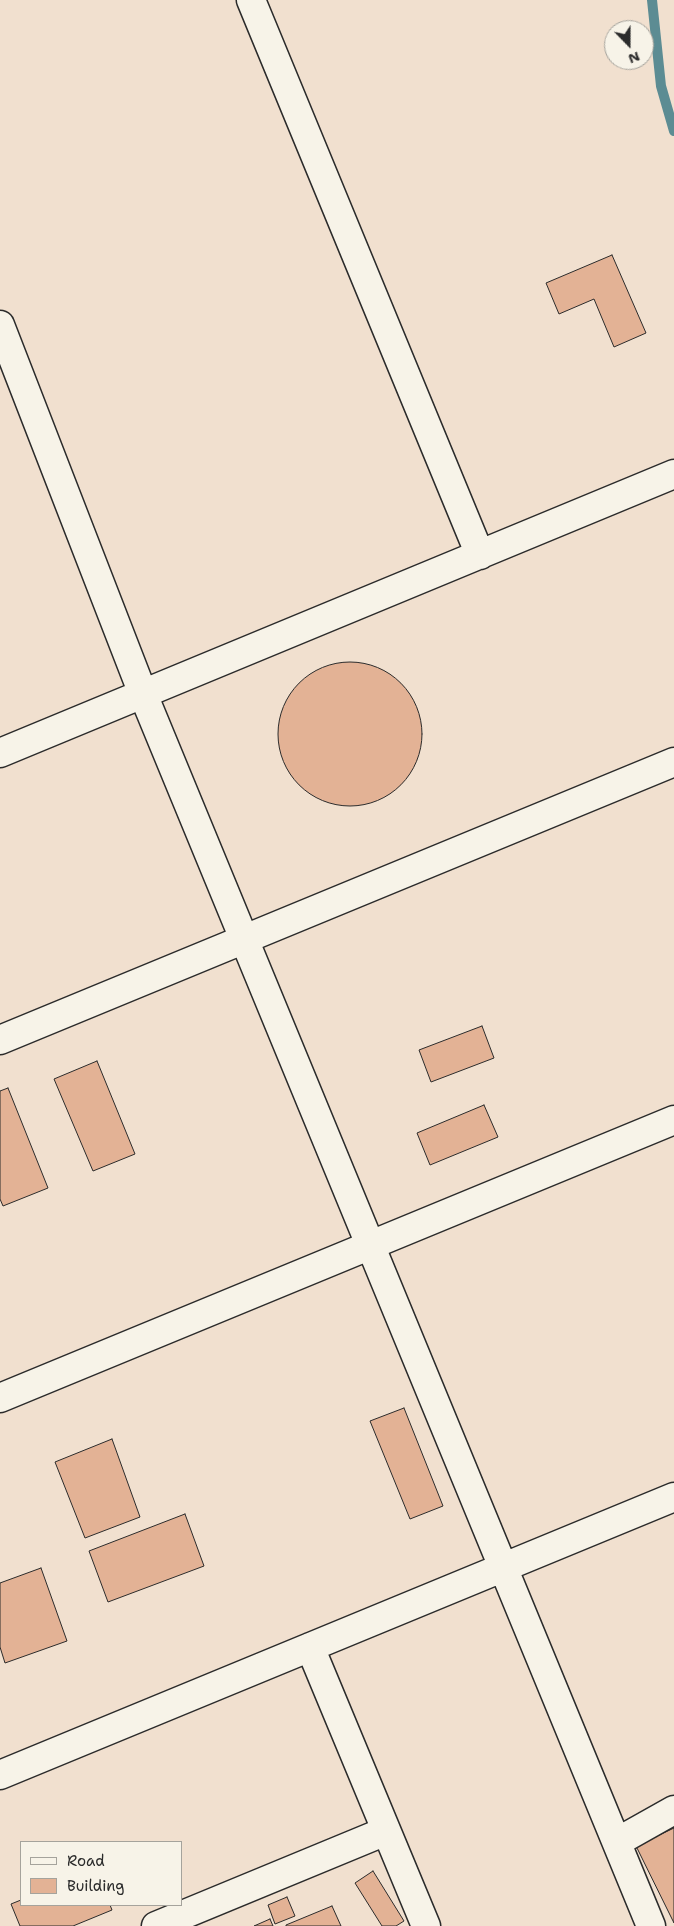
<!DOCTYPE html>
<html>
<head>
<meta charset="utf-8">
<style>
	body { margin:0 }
	#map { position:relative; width:674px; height:1926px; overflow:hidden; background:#f1e0cf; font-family:"Shantell Sans",sans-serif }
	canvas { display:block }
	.legend { position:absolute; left:20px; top:1841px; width:162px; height:65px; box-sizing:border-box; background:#f7f3e8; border:1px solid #a5a39c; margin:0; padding:6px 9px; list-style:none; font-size:15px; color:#2b2b2b }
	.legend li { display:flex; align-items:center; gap:10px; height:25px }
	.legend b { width:25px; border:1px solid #a5a39c }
	.north { position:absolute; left:604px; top:20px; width:50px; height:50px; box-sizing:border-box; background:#f7f3e8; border:1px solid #a5a39c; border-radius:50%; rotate:158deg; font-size:14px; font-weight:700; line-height:20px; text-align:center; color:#2b2b2b }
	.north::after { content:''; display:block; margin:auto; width:18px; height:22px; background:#2b2b2b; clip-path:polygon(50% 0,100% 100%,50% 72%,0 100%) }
</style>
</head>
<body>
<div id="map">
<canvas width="674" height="1926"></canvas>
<ul class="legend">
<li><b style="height:6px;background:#f7f3e8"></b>Road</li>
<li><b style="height:14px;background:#e3b295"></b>Building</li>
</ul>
<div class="north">N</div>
</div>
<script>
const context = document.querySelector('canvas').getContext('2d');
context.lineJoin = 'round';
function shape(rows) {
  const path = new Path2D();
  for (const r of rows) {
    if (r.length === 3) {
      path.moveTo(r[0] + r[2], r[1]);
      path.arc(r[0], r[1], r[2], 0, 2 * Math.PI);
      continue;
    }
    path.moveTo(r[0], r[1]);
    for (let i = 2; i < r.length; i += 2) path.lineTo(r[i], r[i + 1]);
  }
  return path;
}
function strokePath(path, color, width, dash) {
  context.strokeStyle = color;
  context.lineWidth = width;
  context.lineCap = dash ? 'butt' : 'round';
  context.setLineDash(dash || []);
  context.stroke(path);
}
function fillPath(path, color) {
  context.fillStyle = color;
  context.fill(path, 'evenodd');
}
strokePath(shape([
	[652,0,661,86,674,131]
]), '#5c8c93', 10);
const building = shape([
	[612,255,646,333,614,347,594,299,559,314,546,283,612,255],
	[350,734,72],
	[482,1026,494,1058,431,1082,419,1050,482,1026],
	[97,1061,135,1154,93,1171,54,1079,97,1061],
	[8,1088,48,1188,3,1206,0,1199,0,1091,8,1088],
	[484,1105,498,1137,430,1165,417,1133,484,1105],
	[404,1408,443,1506,410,1519,370,1421,404,1408],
	[112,1439,140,1517,85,1538,55,1462,112,1439],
	[185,1514,204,1566,108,1602,89,1551,185,1514],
	[41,1568,67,1641,5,1663,0,1647,0,1583,41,1568],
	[674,1828,674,1923,636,1846,674,1828],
	[373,1871,404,1921,396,1926,382,1926,355,1883,373,1871],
	[287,1897,295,1916,275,1924,268,1905,287,1897],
	[21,1900,21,1905,110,1905,112,1910,73,1926,20,1926,11,1904,21,1900],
	[332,1906,341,1926,286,1926,286,1925,332,1906],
	[270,1919,273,1926,254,1926,270,1919]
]);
fillPath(building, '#e3b295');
strokePath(building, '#2b2b2b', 1);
const minor = shape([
	[251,0,480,555],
	[0,325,143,694,651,1926],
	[0,753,674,474],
	[0,1040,674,762],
	[0,1398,674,1120],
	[310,1647,426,1926],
	[0,1775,674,1497],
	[617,1842,674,1810],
	[156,1926,386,1831]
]);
strokePath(minor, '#2b2b2b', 31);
strokePath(minor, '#f7f3e8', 28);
</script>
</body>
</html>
